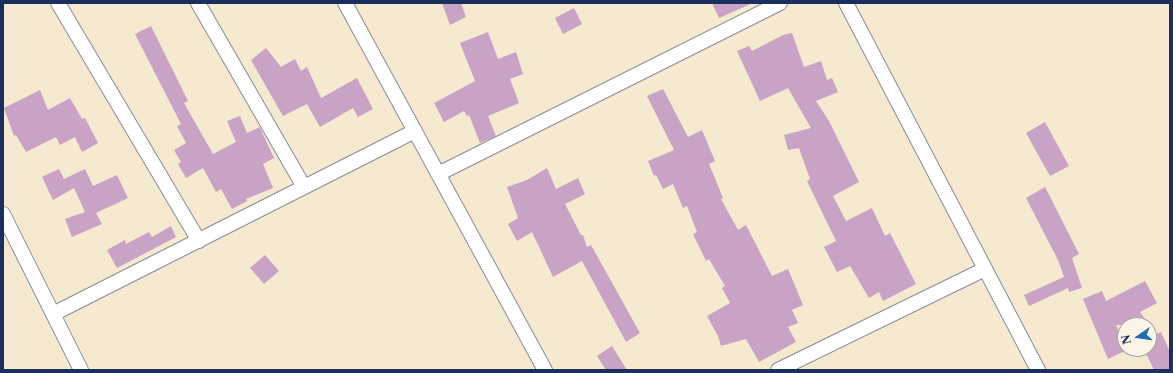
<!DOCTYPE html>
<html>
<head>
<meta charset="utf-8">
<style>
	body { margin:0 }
	#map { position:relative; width:1173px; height:373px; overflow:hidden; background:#f5e9d0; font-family:"Libre Caslon Text",serif }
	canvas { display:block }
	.frame { position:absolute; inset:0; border:4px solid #1b2f5e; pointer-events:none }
	.north { position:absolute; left:1117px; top:317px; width:40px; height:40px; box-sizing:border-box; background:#fcf5e5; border:1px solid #a2a6af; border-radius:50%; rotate:257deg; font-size:11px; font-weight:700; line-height:16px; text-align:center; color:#1b2f5e }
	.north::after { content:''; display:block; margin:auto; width:14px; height:18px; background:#1f6fb2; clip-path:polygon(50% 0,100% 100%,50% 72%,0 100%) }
</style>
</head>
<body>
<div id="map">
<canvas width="1173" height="373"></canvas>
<div class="frame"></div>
<div class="north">N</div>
</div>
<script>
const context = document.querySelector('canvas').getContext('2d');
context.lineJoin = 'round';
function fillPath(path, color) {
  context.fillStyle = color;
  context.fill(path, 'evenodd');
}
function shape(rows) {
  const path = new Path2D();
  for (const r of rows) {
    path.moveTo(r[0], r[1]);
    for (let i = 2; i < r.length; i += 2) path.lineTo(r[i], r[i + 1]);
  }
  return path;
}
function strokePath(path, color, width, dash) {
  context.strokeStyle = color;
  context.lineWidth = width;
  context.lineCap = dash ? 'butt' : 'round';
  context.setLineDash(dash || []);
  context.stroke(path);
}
fillPath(shape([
	[442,3,461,3,466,17,450,25],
	[712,3,753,3,719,18],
	[574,8,582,24,563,34,555,18],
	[151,26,188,101,184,103,213,154,236,142,227,121,240,116,247,133,260,127,262,132,274,158,263,164,273,188,246,199,247,201,232,209,221,189,216,192,203,168,186,178,178,164,181,162,174,150,186,143,177,126,181,124,135,34],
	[488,32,498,59,516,52,523,74,510,79,519,103,488,116,496,136,480,143,469,115,467,116,464,111,444,122,434,103,475,81,460,43],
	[792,33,804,67,821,61,827,80,832,78,838,92,816,101,829,121,859,182,833,196,846,221,872,208,885,236,890,233,916,284,883,301,879,292,869,298,850,266,837,272,824,247,836,241,807,181,810,179,799,148,788,150,784,135,811,128,788,88,760,101,737,51,749,46,752,51,783,35],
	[266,48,281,67,295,59,301,71,307,67,321,98,357,78,373,109,358,117,353,108,320,127,307,104,283,116,251,60],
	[663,89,688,137,702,130,715,161,709,164,723,198,721,199,738,230,746,225,772,276,788,269,803,305,792,310,798,323,788,327,796,342,759,362,746,339,721,346,718,336,707,316,730,303,722,288,725,286,709,259,706,261,693,234,697,232,687,206,683,208,673,184,663,189,656,175,654,176,648,161,674,150,647,96],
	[40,90,48,110,70,98,82,119,85,118,98,143,82,152,75,137,60,145,56,137,26,152,16,135,14,136,4,108],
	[1045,122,1069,166,1050,176,1026,133],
	[547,168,556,189,578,178,585,194,565,204,581,235,583,235,587,247,591,245,640,333,626,342,582,261,553,277,532,232,517,241,508,224,518,218,507,187,527,180],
	[59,169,64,179,85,169,93,186,117,175,128,198,96,213,102,224,72,237,65,219,85,212,74,188,53,200,42,177],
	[1045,187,1079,254,1072,258,1082,288,1069,292,1068,288,1029,306,1024,295,1064,277,1058,260,1026,198],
	[171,226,176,237,117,268,107,250,125,240,126,244,149,232,152,237],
	[265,255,279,271,264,284,250,268],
	[1145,281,1157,303,1140,312,1149,325,1116,325,1127,350,1108,359,1083,299,1102,291,1106,301],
	[1161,332,1170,352,1170,370,1154,370,1144,349,1149,349,1149,337],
	[612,346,627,370,606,370,597,356]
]), '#c8a3c5');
const minor = shape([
	[58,3,199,241],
	[198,3,304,187],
	[345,3,545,370],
	[846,3,1038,370],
	[438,174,780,3],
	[3,214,81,370],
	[53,314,415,131],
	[778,370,985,269]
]);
strokePath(minor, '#888c97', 16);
strokePath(minor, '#fff', 14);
</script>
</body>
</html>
